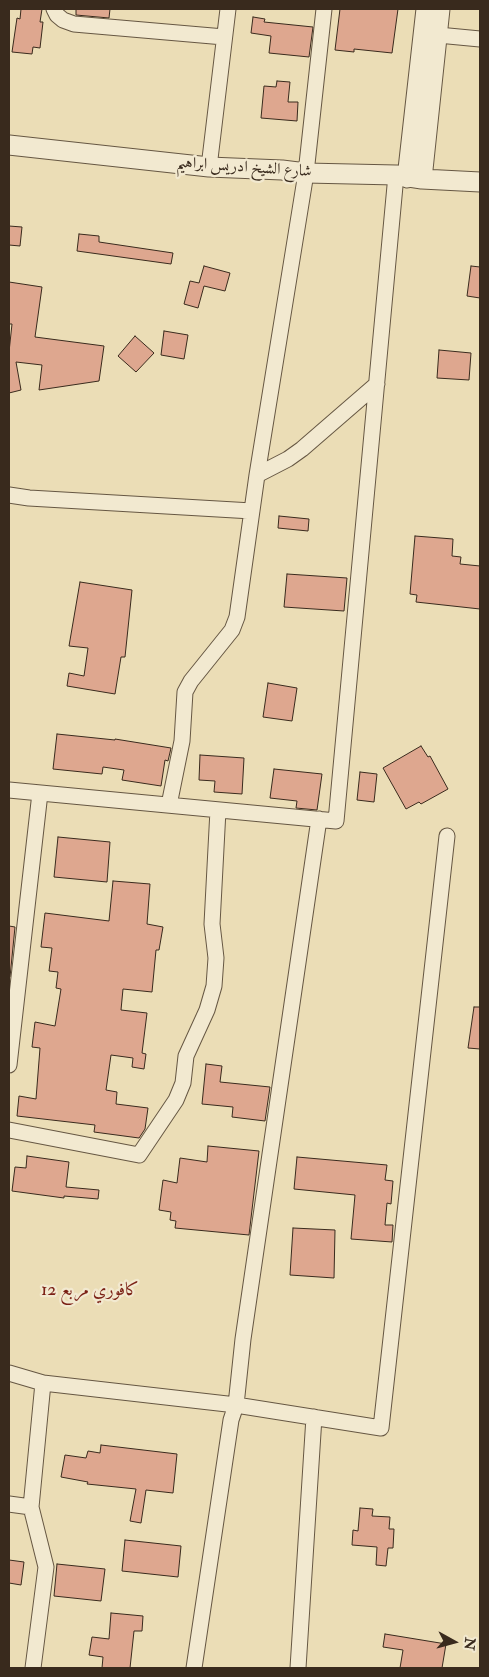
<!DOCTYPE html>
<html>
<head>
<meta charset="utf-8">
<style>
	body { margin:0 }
	#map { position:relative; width:489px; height:1677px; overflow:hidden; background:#ebddb6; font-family:"IM FELL Double Pica",serif }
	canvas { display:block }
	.frame { position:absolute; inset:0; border:10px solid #392a1d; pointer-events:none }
	.north { position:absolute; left:429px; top:1617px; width:50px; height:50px; -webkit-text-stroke:4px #f2e9d0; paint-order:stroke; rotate:97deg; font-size:14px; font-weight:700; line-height:20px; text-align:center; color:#392a1d }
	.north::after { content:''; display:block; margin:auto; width:18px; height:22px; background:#392a1d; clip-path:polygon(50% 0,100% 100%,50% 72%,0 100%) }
</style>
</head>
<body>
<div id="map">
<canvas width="489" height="1677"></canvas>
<div class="frame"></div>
<div class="north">N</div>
</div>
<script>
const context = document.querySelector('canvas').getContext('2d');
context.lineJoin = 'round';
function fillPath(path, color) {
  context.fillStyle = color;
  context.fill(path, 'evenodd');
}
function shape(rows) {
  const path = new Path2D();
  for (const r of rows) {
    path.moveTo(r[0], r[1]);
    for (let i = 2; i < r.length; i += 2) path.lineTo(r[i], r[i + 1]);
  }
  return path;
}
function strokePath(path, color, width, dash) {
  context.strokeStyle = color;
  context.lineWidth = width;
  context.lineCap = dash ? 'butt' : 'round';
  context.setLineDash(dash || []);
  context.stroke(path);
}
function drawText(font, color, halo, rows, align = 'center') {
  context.font = font + ' "IM FELL Double Pica",Amiri,serif';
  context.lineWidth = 4.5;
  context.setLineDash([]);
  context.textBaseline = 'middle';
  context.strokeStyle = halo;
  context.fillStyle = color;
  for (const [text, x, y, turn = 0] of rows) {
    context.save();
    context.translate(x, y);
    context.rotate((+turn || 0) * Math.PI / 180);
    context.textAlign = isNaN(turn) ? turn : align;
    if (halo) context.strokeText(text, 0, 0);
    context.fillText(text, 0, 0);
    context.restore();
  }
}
const building = shape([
	[21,9,42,9,40,22,43,22,40,48,33,47,32,54,12,52,17,18,20,19,21,9],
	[76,9,110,9,109,18,76,15,76,9],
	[340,9,398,9,392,53,354,49,354,52,335,50,340,9],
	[253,17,265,19,264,22,313,27,309,57,269,53,271,36,251,33,253,17],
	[277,81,290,82,288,102,298,102,297,121,261,118,264,86,276,87,277,81],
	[9,226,22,227,20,246,9,245,9,226],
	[79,234,99,236,99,242,173,253,171,264,77,251,79,234],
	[204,266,230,273,225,291,204,286,198,308,184,304,190,281,199,283,204,266],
	[471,266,480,267,480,298,467,296,471,266],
	[9,282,42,287,35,337,104,346,99,381,39,390,42,365,16,362,21,390,9,393,9,352,12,324,9,324,9,282],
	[164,331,188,335,184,359,161,355,164,331],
	[135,336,154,353,136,372,118,356,135,336],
	[439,350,471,353,469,380,437,378,439,350],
	[279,516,309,519,308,531,278,528,279,516],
	[415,536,453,539,452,556,461,557,460,564,480,566,480,609,416,602,417,595,410,594,415,536],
	[287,574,347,578,344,611,284,607,287,574],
	[80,582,132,590,125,657,121,657,115,694,67,686,69,673,84,676,88,648,69,646,80,582],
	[268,683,297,688,292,721,263,717,268,683],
	[57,734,115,740,115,739,171,748,168,761,165,760,161,786,122,780,124,770,103,767,102,774,53,769,57,734],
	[421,746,428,757,430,756,448,789,421,804,419,802,406,809,383,768,421,746],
	[200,755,244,758,242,794,214,792,215,781,199,780,200,755],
	[274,769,322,774,317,810,296,808,297,801,270,798,274,769],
	[360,772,377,774,374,802,357,800,360,772],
	[58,837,110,842,107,882,54,877,58,837],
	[113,881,150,884,147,924,163,927,159,950,156,950,152,992,123,989,121,1010,147,1013,142,1053,146,1054,144,1069,132,1067,133,1058,111,1055,106,1090,117,1092,116,1104,148,1108,145,1129,139,1138,94,1132,95,1125,17,1116,19,1096,36,1099,40,1048,32,1047,35,1022,55,1026,61,989,56,988,58,972,49,971,52,948,41,947,45,913,109,921,113,881],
	[9,926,15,927,10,977,9,977,9,926],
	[474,1007,480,1007,480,1049,468,1048,474,1007],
	[206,1064,222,1066,220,1082,270,1087,265,1121,232,1117,233,1107,202,1104,206,1064],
	[208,1146,259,1151,249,1235,175,1228,176,1221,170,1220,171,1212,159,1210,163,1180,177,1183,180,1158,207,1162,208,1146],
	[27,1156,69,1162,66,1187,99,1190,98,1199,64,1196,64,1198,12,1191,15,1167,26,1168,27,1156],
	[297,1157,387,1165,385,1180,393,1181,391,1204,387,1203,385,1225,393,1225,392,1242,351,1239,355,1195,294,1189,297,1157],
	[293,1228,335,1230,334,1278,290,1275,293,1228],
	[101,1445,177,1454,173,1493,146,1490,141,1523,130,1521,136,1489,87,1484,88,1482,61,1477,65,1455,86,1458,88,1451,100,1453,101,1445],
	[360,1508,373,1509,372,1516,390,1517,389,1529,394,1529,393,1548,388,1548,386,1566,376,1565,377,1547,352,1545,353,1530,358,1531,360,1508],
	[125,1540,181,1546,178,1577,122,1571,125,1540],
	[9,1560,24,1562,21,1585,9,1583,9,1560],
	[57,1564,105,1569,101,1601,54,1596,57,1564],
	[111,1613,143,1616,142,1631,134,1631,130,1668,102,1668,103,1657,89,1655,92,1637,109,1639,111,1613],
	[385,1634,446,1644,442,1668,400,1668,403,1650,383,1647,385,1634]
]);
fillPath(building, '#dea78f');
strokePath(building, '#392a1d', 1);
const minor = shape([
	[54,9,57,15,63,20,74,24,224,37],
	[438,35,480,39],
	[209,167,228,9],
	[257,475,288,459,302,449,377,384],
	[9,495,29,498,252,511],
	[9,790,336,821,396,175],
	[169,805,182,741,185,692,191,681,232,630,237,617,257,475,306,173,324,9],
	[9,1065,40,793],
	[9,1130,139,1155,176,1100,183,1083,186,1056,207,1010,214,986,216,958,212,924,218,810],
	[9,1373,43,1383,236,1405,381,1428,447,836],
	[9,1504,31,1507],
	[33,1668,46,1567,31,1507,43,1383],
	[194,1668,231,1420,236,1405,243,1339,319,819],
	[298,1668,314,1417]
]);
const tertiary = shape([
	[9,145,209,167,282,170,306,173,396,175,422,179,480,182],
	[407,178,426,9],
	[422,179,440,9]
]);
strokePath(minor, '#665743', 17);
strokePath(tertiary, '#665743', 21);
strokePath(minor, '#f2e9d0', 15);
strokePath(tertiary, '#f2e9d0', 19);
drawText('16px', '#392a1d', '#f2e9d0', [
	["شارع الشيخ ادريس ابراهيم",244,168,4]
]);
drawText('18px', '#7a1f14', '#f2e9d0', [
	["كافوري مربع 12",90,1291]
]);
</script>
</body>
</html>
